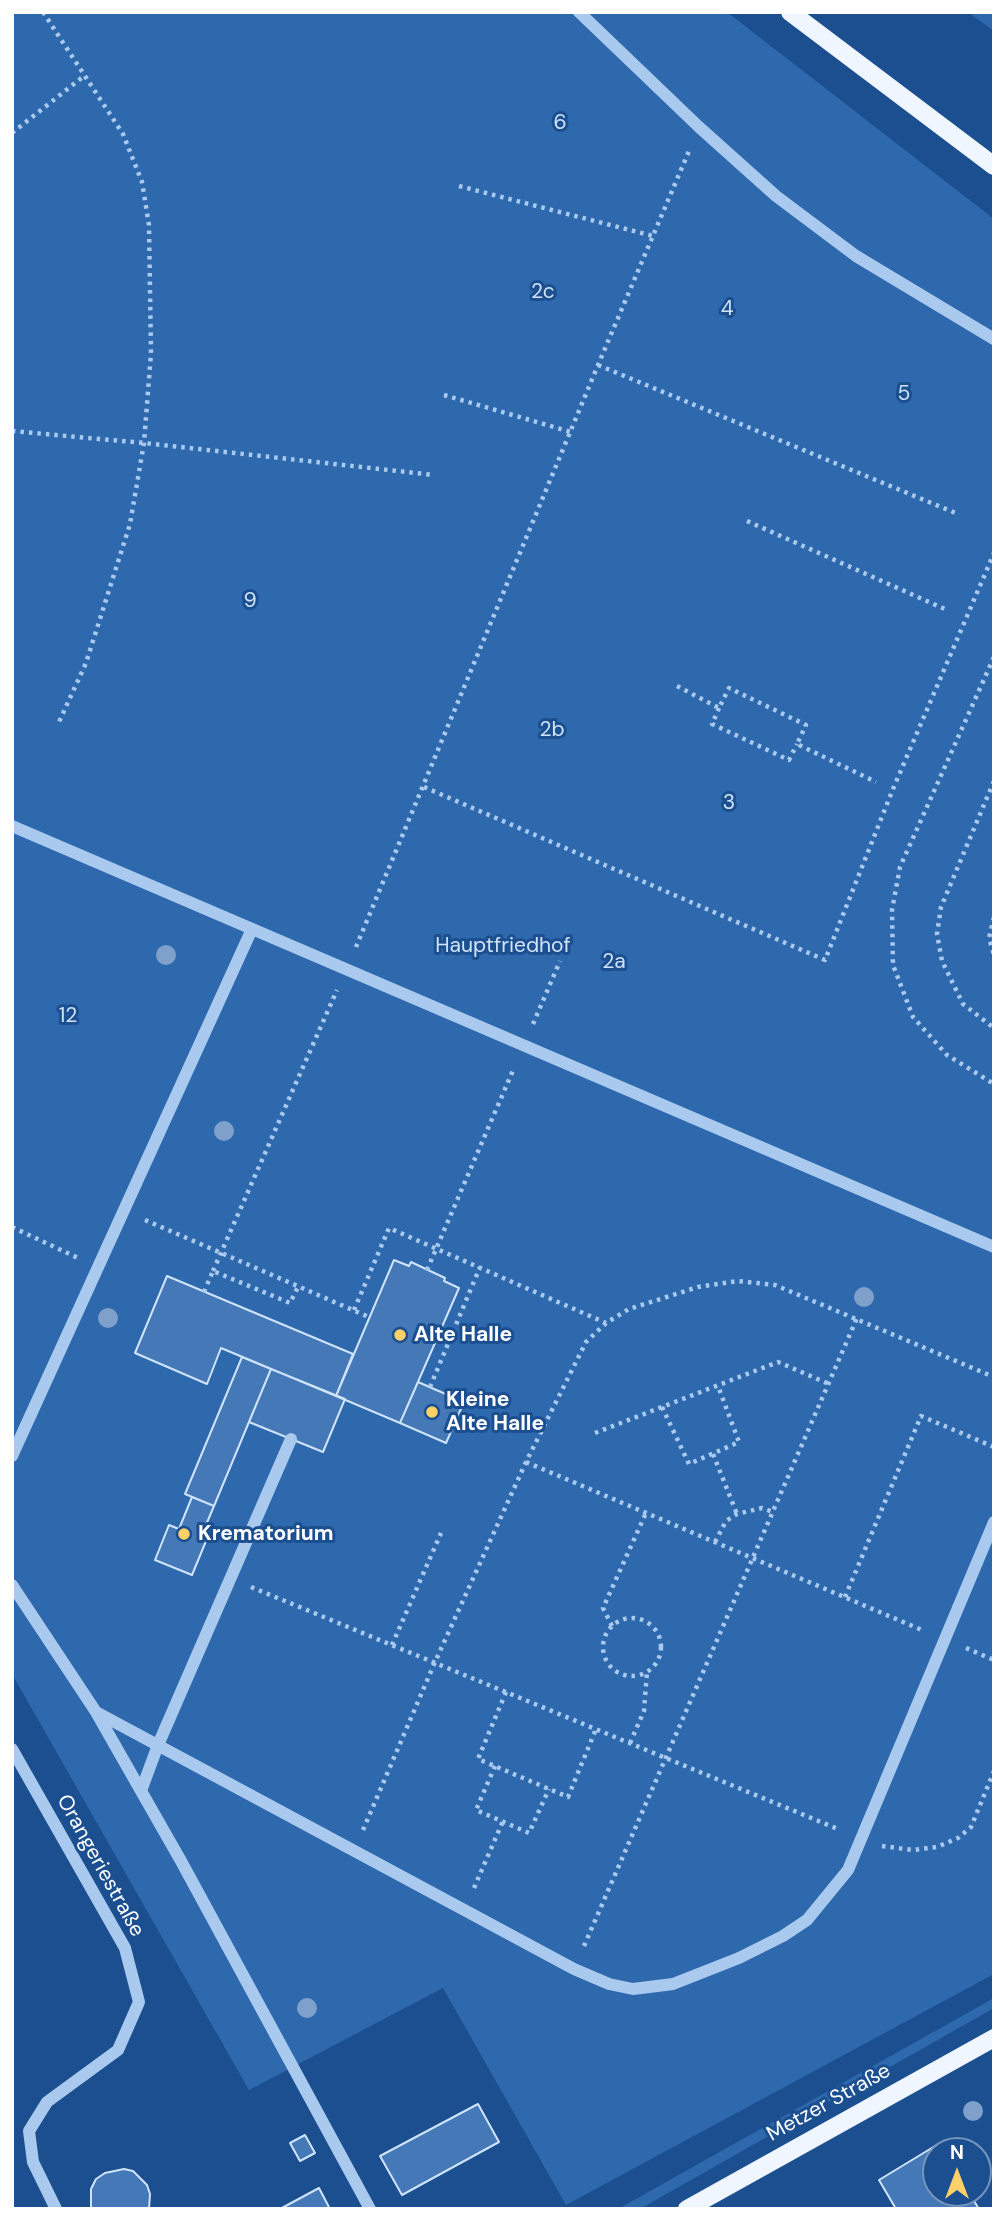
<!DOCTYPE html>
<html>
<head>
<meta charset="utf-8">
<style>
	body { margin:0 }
	#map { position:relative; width:1006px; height:2221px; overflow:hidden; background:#1b4f8f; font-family:"DM Sans",sans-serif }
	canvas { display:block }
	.frame { position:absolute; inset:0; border:14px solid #fff; pointer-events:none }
	.north { position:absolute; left:922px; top:2137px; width:70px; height:70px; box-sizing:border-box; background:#1b4f8f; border:2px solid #7695bc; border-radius:50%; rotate:0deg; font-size:19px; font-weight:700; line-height:28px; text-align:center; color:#fff }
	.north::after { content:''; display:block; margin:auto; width:24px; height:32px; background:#ffd166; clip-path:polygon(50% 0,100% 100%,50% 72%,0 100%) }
</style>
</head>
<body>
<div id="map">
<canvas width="1006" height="2221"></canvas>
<div class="frame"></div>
<div class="north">N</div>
</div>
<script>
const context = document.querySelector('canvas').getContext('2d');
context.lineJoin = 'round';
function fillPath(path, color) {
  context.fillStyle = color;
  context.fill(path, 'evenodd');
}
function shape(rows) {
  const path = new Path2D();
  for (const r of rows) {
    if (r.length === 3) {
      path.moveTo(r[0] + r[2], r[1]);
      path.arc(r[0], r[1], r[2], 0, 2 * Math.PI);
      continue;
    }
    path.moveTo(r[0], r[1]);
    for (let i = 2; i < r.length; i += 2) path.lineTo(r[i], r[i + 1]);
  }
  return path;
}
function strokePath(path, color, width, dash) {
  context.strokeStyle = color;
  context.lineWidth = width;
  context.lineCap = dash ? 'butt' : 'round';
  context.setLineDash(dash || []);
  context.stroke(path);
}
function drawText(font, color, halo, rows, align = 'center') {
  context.font = font + ' "DM Sans",sans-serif';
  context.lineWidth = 6;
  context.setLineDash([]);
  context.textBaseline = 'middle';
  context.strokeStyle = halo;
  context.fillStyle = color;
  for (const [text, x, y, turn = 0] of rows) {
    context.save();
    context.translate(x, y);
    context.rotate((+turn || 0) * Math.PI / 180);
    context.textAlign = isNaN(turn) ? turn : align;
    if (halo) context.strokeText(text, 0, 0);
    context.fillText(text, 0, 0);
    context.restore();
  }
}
fillPath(shape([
	[12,12,727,12,994,219,994,1974,566,2205,443,1988,249,2090,12,1674],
	[967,12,994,12,994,31,969,13],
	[994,1998,994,2008,640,2209,618,2209]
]), '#2e69ad');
const building = shape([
	[394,1260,409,1266,411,1262,445,1278,444,1281,459,1288,400,1423,336,1396,394,1260],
	[167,1276,353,1354,336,1396,221,1348,207,1384,135,1353,167,1276],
	[242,1357,271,1369,214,1506,185,1494,242,1357],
	[271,1369,345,1399,323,1452,249,1422,271,1369],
	[418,1382,464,1402,446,1443,400,1423,418,1382],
	[192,1497,214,1506,200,1539,206,1541,192,1575,155,1560,169,1525,179,1529,192,1497],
	[478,2104,499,2142,402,2195,380,2156,478,2104],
	[305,2135,315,2153,300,2161,290,2143,305,2135],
	[940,2143,945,2151,936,2151,936,2193,969,2193,979,2209,896,2209,879,2180,940,2143],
	[124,2169,133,2171,147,2185,150,2194,149,2209,91,2209,91,2189,96,2179,105,2173,124,2169],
	[319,2188,330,2209,280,2209,319,2188]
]);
fillPath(building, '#4478b7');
strokePath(building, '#cfe3fa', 2);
strokePath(shape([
	[43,12,123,134,142,182,149,225,151,353,144,443,130,524,86,663,59,722],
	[12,133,84,76],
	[459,186,653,236],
	[598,365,958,514],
	[444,395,571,432],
	[12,431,144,443,434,475],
	[747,521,947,610],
	[994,657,900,867,892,910,893,965,913,1017,947,1055,994,1084],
	[677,686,719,708,729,688,806,725,797,744,876,782],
	[719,708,712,724,789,760,797,744],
	[994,781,941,907,937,934,942,961,963,1004,994,1028],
	[424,787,825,960,893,789,994,553],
	[994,917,989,938,994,955],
	[356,947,598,365,689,151],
	[533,1024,560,961],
	[145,1220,369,1317],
	[12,1227,78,1258],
	[427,1270,514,1068],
	[213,1271,337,990],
	[204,1292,213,1271,290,1303,299,1285],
	[354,1310,389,1228,606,1323],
	[430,1387,480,1267],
	[662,1407,689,1464,739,1442,718,1386],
	[595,1433,778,1362,829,1384],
	[713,1454,737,1514],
	[526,1462,922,1630],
	[715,1542,726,1521,737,1514,762,1508,773,1512],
	[251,1587,838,1829],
	[845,1597,921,1416,994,1447],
	[632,1647,29],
	[612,1626,603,1608,646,1513],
	[392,1645,441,1533],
	[966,1648,994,1660],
	[506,1692,478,1759,568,1797,596,1729],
	[630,1743,644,1711,647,1672],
	[495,1766,476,1810,529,1833,549,1789],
	[363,1830,435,1662,526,1462,586,1342,606,1323,629,1309,698,1287,738,1281,775,1285,994,1377],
	[882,1846,913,1850,937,1847,958,1838,971,1827,994,1771],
	[474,1888,503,1821],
	[584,1946,857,1318]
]), '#a9c9ee', 4.5, [3.5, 5]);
strokePath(shape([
	[579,12,699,127,776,196,856,256,994,339],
	[12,826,994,1247],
	[12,1456,252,929],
	[12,1585,96,1712,181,1861,370,2209],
	[96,1712,574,1969,609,1984,633,1989,673,1984,739,1958,783,1936,807,1920,848,1870,994,1522],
	[12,1749,125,1948,139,2002,118,2050,47,2102,29,2131,33,2162,56,2209],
	[141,1791,158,1745,291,1439]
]), '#a9c9ee', 12);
strokePath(shape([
	[790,12,994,166],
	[687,2209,994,2038]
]), '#f0f6ff', 18);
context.fillStyle = '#7ea0ca';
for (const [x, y] of [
	[166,955],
	[224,1131],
	[864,1297],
	[108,1318],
	[307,2008],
	[973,2111]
]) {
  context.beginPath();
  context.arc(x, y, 10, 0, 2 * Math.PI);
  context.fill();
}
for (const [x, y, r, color] of [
	[400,1335,7,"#ffd166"],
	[432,1412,7,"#ffd166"],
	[184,1534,7,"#ffd166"]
]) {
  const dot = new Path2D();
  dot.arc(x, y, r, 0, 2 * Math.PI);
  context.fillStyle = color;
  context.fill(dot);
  strokePath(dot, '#1b4f8f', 2.5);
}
drawText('21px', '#cfe3fa', '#1b4f8f', [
	["6",560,123],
	["2c",543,292],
	["4",727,309],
	["5",904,394],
	["9",250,601],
	["2b",552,730],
	["3",729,803],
	["Hauptfriedhof",503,946],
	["2a",614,962],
	["12",68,1016]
]);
drawText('bold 21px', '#fff', '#1b4f8f', [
	["Alte Halle",414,1335],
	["Kleine",446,1400],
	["Alte Halle",446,1424],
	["Krematorium",198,1534]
], 'left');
drawText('21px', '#fff', '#1b4f8f', [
	["Orangeriestraße",100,1866,61],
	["Metzer Straße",829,2103,-29]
]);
</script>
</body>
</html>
